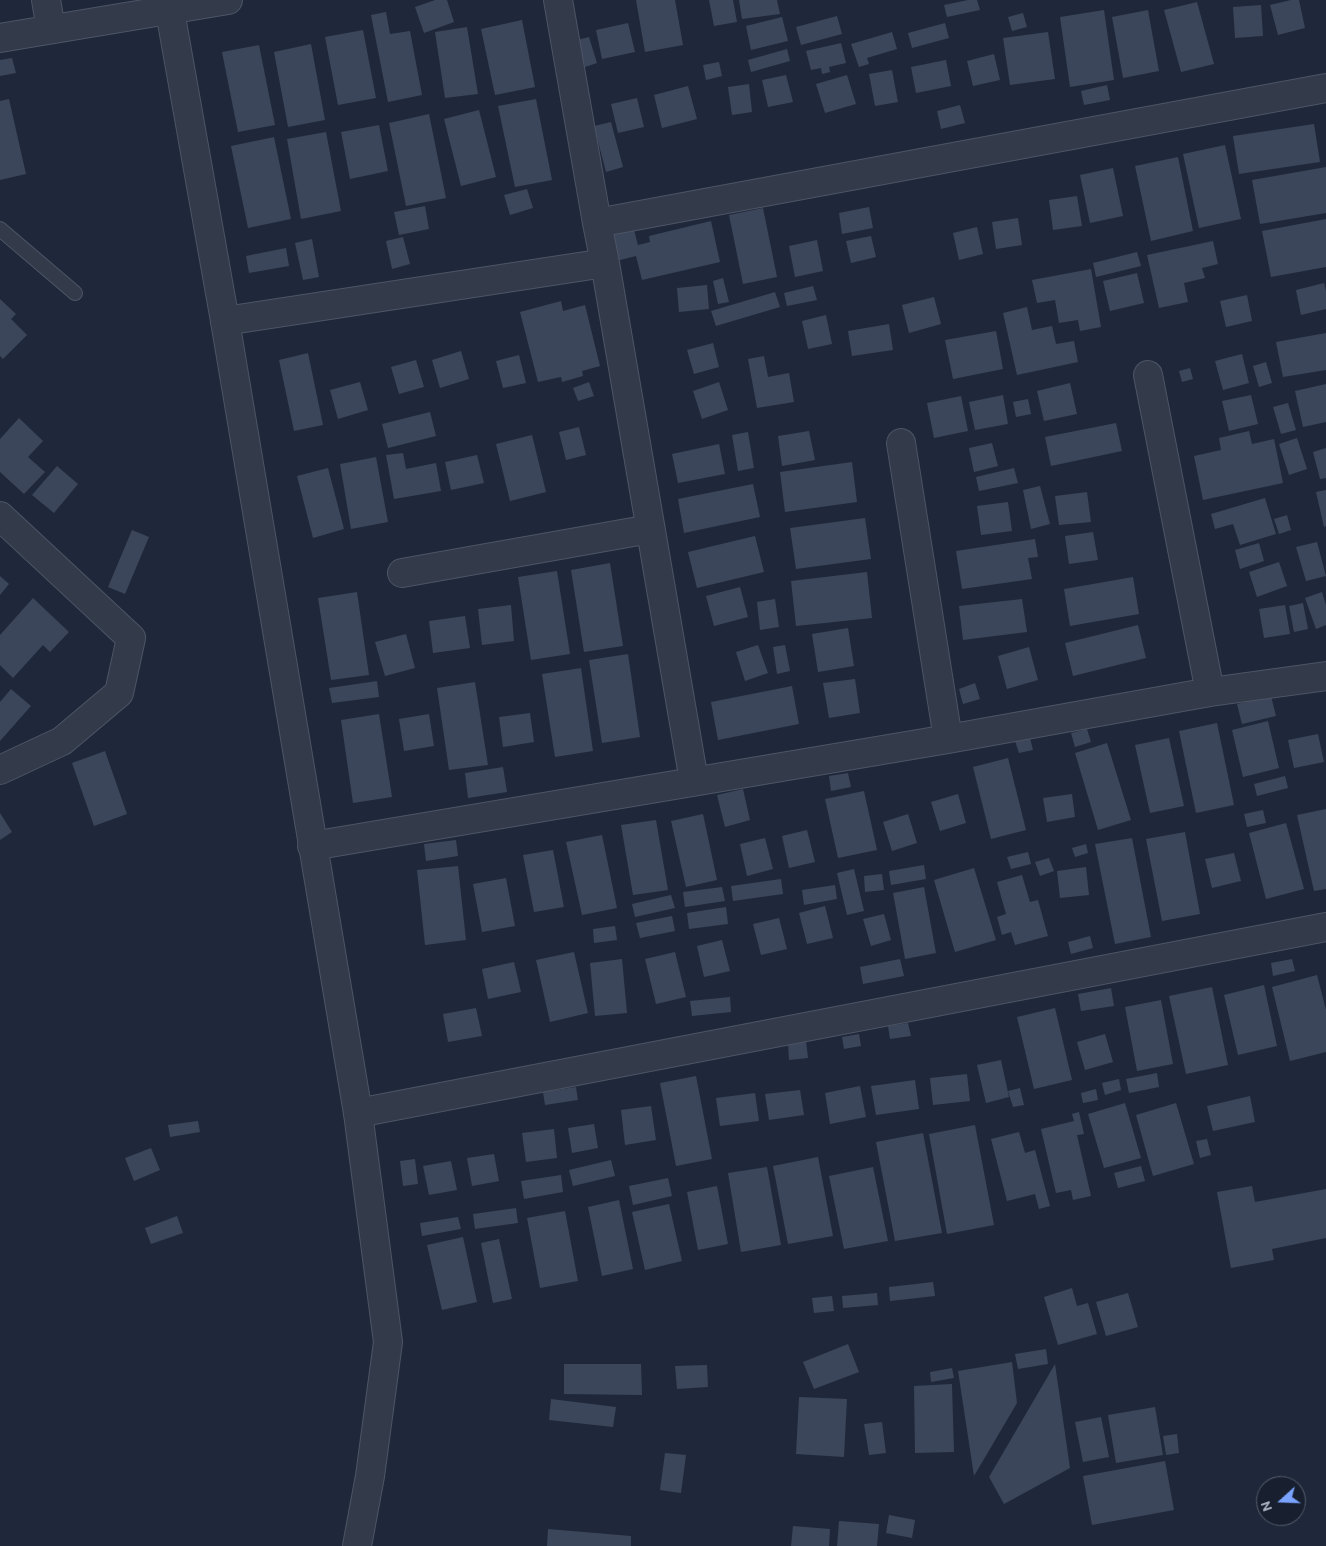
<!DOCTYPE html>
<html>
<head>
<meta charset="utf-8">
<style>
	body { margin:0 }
	#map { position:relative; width:1326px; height:1546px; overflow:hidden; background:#1f283a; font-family:Overpass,sans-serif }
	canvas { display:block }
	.north { position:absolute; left:1256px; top:1476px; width:50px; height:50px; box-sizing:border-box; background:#18202f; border:1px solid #545c6c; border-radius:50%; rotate:250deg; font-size:14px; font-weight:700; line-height:20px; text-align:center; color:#adb5c7 }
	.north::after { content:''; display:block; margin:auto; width:18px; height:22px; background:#7aa2ff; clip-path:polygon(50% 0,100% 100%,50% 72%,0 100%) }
</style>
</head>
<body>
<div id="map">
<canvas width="1326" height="1546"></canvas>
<div class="north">N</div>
</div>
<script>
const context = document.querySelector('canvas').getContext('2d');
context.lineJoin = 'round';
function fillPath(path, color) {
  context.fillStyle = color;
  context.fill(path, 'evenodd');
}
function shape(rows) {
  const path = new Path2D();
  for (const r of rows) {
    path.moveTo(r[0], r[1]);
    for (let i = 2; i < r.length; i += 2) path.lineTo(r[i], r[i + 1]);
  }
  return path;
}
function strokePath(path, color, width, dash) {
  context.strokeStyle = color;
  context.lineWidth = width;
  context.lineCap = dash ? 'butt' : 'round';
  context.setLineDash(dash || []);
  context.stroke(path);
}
fillPath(shape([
	[435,0,447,0,454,22,424,33,415,7],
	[636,0,675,0,683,45,645,52],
	[709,0,733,0,737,22,714,26],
	[739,0,777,0,780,14,742,19],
	[968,0,977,0,980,10,947,17,944,5],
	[1291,0,1299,0,1305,28,1278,35,1270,5],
	[1197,2,1214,64,1181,72,1164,10],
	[1261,5,1263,36,1235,38,1233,7],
	[1104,10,1114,80,1070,87,1060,17],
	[1148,10,1159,71,1123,78,1112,17],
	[386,12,390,34,410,31,422,95,388,102,371,15],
	[1023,13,1027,27,1012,31,1008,17],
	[837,16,842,34,801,45,796,27],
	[782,17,788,41,751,50,746,26],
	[522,20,535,87,495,95,481,29],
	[628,23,635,52,602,59,596,30],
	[945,23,949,38,912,48,908,33],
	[467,27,478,94,445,98,435,32],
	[363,30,376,98,338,105,325,37],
	[892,32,897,49,867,58,869,64,859,67,851,44],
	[1048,32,1055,79,1010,85,1003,38],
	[589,37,597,63,585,67,577,40],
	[841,43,846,63,829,67,830,72,822,74,821,68,811,70,806,51],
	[311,44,325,120,288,127,274,52],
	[259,45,275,125,238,132,222,52],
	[787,49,790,61,751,72,748,60],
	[994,54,1000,80,973,86,967,61],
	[12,58,16,73,0,76,0,60],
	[946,60,951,86,916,93,911,67],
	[719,62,722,76,706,80,703,65],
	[892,70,898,102,875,106,869,74],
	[786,75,793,102,768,107,762,80],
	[847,75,856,104,825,113,816,84],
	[749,84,752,112,732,115,728,87],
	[1107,85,1110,100,1084,105,1081,91],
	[688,86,697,119,662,128,654,95],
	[637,98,644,127,618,133,611,104],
	[9,99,26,174,0,180,0,101],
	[536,99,552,180,515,187,498,106],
	[960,105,965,123,941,129,937,111],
	[479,110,496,177,461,186,444,119],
	[429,114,446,198,406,206,389,123],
	[611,122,623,167,606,172,594,126],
	[1314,124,1320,162,1239,174,1233,136],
	[379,125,388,171,350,179,341,132],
	[326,132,341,211,301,219,287,139],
	[274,137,291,219,248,228,231,146],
	[1225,145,1241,219,1199,228,1183,154],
	[1178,157,1193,231,1151,241,1135,166],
	[1326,167,1326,213,1260,224,1252,180],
	[1113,168,1123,216,1090,223,1080,175],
	[527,189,533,208,510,215,504,195],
	[1077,196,1082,226,1053,230,1049,200],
	[425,206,429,229,399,235,394,212],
	[869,207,873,228,842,234,839,213],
	[763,208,777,277,743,284,729,215],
	[1018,218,1022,245,996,249,992,222],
	[1326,219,1326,267,1271,277,1262,231],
	[711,221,720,262,642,280,636,256,612,262,606,236,634,230,638,245,650,242,649,236],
	[977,227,983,254,959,260,953,233],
	[871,236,876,257,851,263,846,241],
	[403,237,410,264,392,269,386,241],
	[312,239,319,277,303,280,295,243],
	[817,240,823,271,795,277,789,246],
	[1213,241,1218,264,1202,268,1205,278,1184,283,1188,302,1159,308,1147,255],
	[286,248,289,266,249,273,246,256],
	[1137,252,1141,266,1096,277,1093,263],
	[1091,269,1101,327,1080,331,1078,320,1059,323,1055,300,1037,303,1032,280],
	[1137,273,1144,303,1110,311,1103,281],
	[723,278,729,302,718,304,713,281],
	[1324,283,1326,291,1326,309,1301,315,1296,290],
	[707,285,709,309,679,312,677,288],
	[813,286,817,300,787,306,784,293],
	[775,292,780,307,716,326,711,311],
	[1247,295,1252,321,1226,327,1220,301],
	[934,297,941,324,909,333,902,305],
	[0,299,16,314,11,319,27,335,3,359,0,356],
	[561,301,563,311,585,305,600,366,582,371,583,376,562,382,561,377,538,382,520,312],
	[1027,307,1032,330,1052,326,1056,344,1074,341,1078,362,1017,375,1003,313],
	[826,315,832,344,808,349,802,321],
	[889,324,893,350,852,356,848,331],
	[996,331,1003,369,953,379,945,340],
	[1326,333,1326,370,1283,377,1276,342],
	[713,343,719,367,694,374,687,350],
	[461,351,469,379,440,388,432,360],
	[308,353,323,425,294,431,279,360],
	[1242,354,1249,383,1223,390,1215,361],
	[519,355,526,383,503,388,496,361],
	[764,356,768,377,789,373,794,402,757,408,748,359],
	[416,360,424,387,399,394,391,367],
	[1266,362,1272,383,1259,387,1253,366],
	[1190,368,1193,379,1182,382,1179,371],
	[360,382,368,410,338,419,330,390],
	[589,382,594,396,578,401,573,388],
	[719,382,728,410,702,419,693,391],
	[1070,383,1077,414,1044,421,1037,391],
	[1326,384,1326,422,1303,427,1295,391],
	[1003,395,1008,424,975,430,969,402],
	[1251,395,1258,424,1229,431,1222,401],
	[961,396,968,431,934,438,927,403],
	[1028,399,1031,414,1016,417,1013,402],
	[1288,403,1296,430,1281,434,1273,407],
	[430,412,436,436,388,448,382,424],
	[19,418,43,441,28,457,45,472,24,494,0,472,0,439],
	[1116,423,1122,451,1051,466,1045,437],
	[579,427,586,455,566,460,559,432],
	[809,431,815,460,782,466,778,436],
	[1249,431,1252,444,1274,439,1283,483,1203,500,1194,456,1221,450,1219,438],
	[748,432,754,468,738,471,732,435],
	[532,435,546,492,510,501,496,444],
	[1297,438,1307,469,1289,475,1279,444],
	[992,443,998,466,974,472,969,448],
	[719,444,725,474,678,483,672,454],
	[1326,448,1326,478,1320,479,1313,452],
	[403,453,406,469,436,463,441,491,394,499,386,455],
	[477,455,484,483,451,490,445,462],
	[376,457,388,522,351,529,340,464],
	[852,462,857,502,785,512,780,472],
	[57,466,78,484,54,513,32,495],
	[328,468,344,529,313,538,297,476],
	[1014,468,1018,483,979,491,976,477],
	[753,484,760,517,684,533,678,499],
	[1040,486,1050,524,1031,529,1023,490],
	[1326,490,1326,526,1324,527,1316,492],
	[1087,492,1091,522,1059,525,1055,496],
	[1265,498,1276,534,1240,545,1233,524,1215,529,1211,514],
	[1008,502,1012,531,981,535,977,506],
	[1287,515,1291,530,1279,534,1274,519],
	[865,518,871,559,796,569,790,528],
	[132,530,149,537,125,594,108,587],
	[1093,532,1098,560,1069,564,1065,536],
	[755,536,764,572,697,588,688,552],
	[1035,539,1038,557,1028,558,1032,579,962,589,956,551],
	[1317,542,1326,576,1306,581,1296,547],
	[1259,543,1264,561,1240,569,1235,550],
	[1279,562,1287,586,1257,597,1249,572],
	[610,563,623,646,584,652,571,570],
	[557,571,570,654,531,660,518,577],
	[867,572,872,618,796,626,791,581],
	[0,576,9,584,0,595],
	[1133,577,1139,614,1070,626,1064,589],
	[740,587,748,617,714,626,706,596],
	[357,592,369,675,331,680,318,598],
	[1322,592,1326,605,1326,625,1316,629,1305,598],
	[33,598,69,632,50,652,43,645,13,678,0,665,0,635],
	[775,599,779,627,760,630,757,602],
	[1022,599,1027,632,963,640,959,606],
	[1303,603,1308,629,1294,632,1289,606],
	[511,605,514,641,482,645,478,609],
	[1285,605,1290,634,1264,638,1259,609],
	[465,616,470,648,433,653,429,621],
	[1138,625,1146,658,1073,676,1065,643],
	[848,628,854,666,818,672,812,634],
	[406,634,415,668,385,676,375,642],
	[758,645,768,673,745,681,736,652],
	[785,645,790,671,777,674,773,647],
	[1029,647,1038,680,1007,689,998,656],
	[628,654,640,737,602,743,589,660],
	[581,668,593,751,555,757,542,674],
	[855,679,860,713,829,718,823,683],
	[377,681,379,697,332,703,329,688],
	[475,682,488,765,449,770,437,688],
	[975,683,980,699,963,704,959,689],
	[792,686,799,724,718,740,711,702],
	[11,689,31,706,0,741,0,702],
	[1271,696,1276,716,1242,724,1237,704],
	[530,713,534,742,503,747,499,717],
	[379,714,392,797,353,803,341,720],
	[429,714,434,746,404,751,399,719],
	[1268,721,1279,768,1243,777,1232,730],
	[1217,723,1234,805,1196,813,1179,731],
	[1087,729,1091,742,1075,747,1071,733],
	[1318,734,1324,762,1294,768,1288,740],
	[1030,738,1033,750,1019,753,1015,741],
	[1169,738,1184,806,1150,813,1135,745],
	[1107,743,1131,820,1098,830,1075,753],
	[105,751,127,814,94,826,72,763],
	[1008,758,1026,830,991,839,973,767],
	[503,767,507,792,468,798,465,773],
	[848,773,851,787,831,791,829,776],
	[1285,776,1288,788,1257,796,1254,784],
	[743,789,750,820,725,827,717,795],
	[864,791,877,850,838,858,825,799],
	[958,794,966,823,940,831,931,802],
	[1072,794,1075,817,1047,822,1043,798],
	[1326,809,1326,889,1314,891,1297,815],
	[1263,810,1266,823,1247,827,1244,814],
	[0,813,12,832,0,840],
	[703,814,717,880,686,887,671,821],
	[908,814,917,843,892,851,883,822],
	[656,820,668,890,633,895,621,825],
	[1286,823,1304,889,1266,899,1249,833],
	[807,830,815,862,789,868,782,836],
	[1185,832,1200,914,1162,921,1146,839],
	[602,835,617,908,582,915,566,842],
	[765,838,773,869,747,876,740,844],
	[1132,838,1151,937,1115,944,1095,844],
	[456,840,458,856,426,861,424,844],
	[1086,844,1088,853,1075,857,1072,848],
	[553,850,564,907,534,912,523,855],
	[1028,852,1031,864,1011,869,1007,857],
	[1234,853,1241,881,1212,888,1205,859],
	[1049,858,1054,871,1040,876,1035,862],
	[924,865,926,879,891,885,889,871],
	[458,866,466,940,425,945,417,870],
	[1086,867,1089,895,1060,898,1057,871],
	[974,868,996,940,955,952,934,880],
	[854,869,864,911,847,915,837,873],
	[882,874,884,890,865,892,864,876],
	[1022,875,1030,902,1038,900,1048,936,1015,945,1011,932,1002,935,997,917,1006,914,997,882],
	[506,878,515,926,482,932,473,884],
	[781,879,783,894,733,901,731,886],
	[835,885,837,899,804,905,802,890],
	[722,887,725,901,685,907,683,892],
	[924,887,936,953,905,959,893,893],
	[671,895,675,908,635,917,632,904],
	[825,906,833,938,807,944,799,913],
	[726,907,728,924,689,929,687,913],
	[884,914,891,940,871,946,863,919],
	[672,916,675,931,640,938,636,923],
	[779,918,787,949,761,955,753,924],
	[615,926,617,940,594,943,593,929],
	[1090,936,1093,948,1071,954,1068,942],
	[722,940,730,971,704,977,697,946],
	[574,952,588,1013,550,1022,536,960],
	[675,952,686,997,656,1004,645,959],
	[622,959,627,1013,595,1016,590,963],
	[900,959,904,976,863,984,860,967],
	[1292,959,1295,971,1273,976,1271,963],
	[514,962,521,992,488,999,482,969],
	[1317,975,1326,1010,1326,1052,1290,1061,1272,987],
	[1264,985,1277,1046,1238,1055,1224,995],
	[1212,987,1228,1065,1186,1074,1169,996],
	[1111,988,1114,1006,1081,1011,1078,994],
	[730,997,731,1012,692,1016,690,1001],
	[1161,1000,1173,1064,1137,1071,1125,1007],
	[476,1008,482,1036,448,1042,443,1014],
	[1055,1008,1072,1080,1034,1089,1017,1017],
	[908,1023,911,1036,890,1039,888,1026],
	[859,1034,861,1046,844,1049,842,1037],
	[1105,1034,1113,1062,1085,1070,1077,1042],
	[806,1041,808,1058,789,1060,788,1043],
	[1001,1060,1009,1097,986,1103,977,1065],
	[1157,1073,1159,1087,1129,1093,1126,1079],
	[967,1074,970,1101,933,1105,930,1078],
	[696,1076,712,1159,676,1166,660,1083],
	[1119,1079,1121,1090,1105,1095,1102,1083],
	[915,1080,919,1109,876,1115,871,1086],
	[860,1086,866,1117,830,1124,825,1093],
	[576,1087,578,1100,545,1105,543,1092],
	[1020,1088,1024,1105,1013,1107,1008,1091],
	[1096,1089,1098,1100,1083,1103,1081,1093],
	[800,1090,804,1115,769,1120,765,1094],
	[755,1093,759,1121,720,1126,716,1098],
	[1250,1096,1255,1122,1213,1131,1207,1106],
	[1125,1103,1141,1158,1104,1168,1088,1114],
	[1176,1103,1194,1164,1153,1176,1136,1115],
	[651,1106,656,1140,625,1145,621,1110],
	[1079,1112,1084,1134,1077,1135,1091,1196,1073,1200,1071,1190,1056,1193,1041,1129,1074,1121,1072,1114],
	[198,1121,200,1132,170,1137,168,1125],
	[594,1124,598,1148,572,1153,568,1128],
	[975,1125,994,1225,947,1234,929,1134],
	[554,1129,557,1158,526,1162,522,1133],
	[1019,1132,1025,1153,1035,1150,1050,1206,1039,1209,1035,1194,1007,1201,991,1139],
	[923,1133,942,1233,895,1241,876,1142],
	[1207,1139,1211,1155,1200,1158,1196,1141],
	[151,1148,160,1170,134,1181,125,1158],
	[494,1154,499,1181,472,1186,467,1158],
	[818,1157,833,1236,788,1244,773,1166],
	[415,1159,418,1184,403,1186,400,1161],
	[611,1160,615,1176,573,1186,569,1170],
	[451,1161,457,1190,429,1195,423,1166],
	[1141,1166,1145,1181,1118,1188,1114,1173],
	[767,1167,781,1245,741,1252,728,1173],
	[873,1167,888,1241,844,1249,829,1176],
	[561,1175,563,1192,524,1199,521,1181],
	[668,1178,672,1196,633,1205,629,1186],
	[717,1186,728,1244,698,1250,687,1192],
	[1252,1186,1255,1202,1326,1189,1326,1238,1272,1249,1274,1260,1231,1268,1217,1192],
	[619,1200,633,1269,602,1276,588,1207],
	[669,1204,682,1261,645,1270,632,1212],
	[516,1208,518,1223,475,1229,473,1214],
	[565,1211,578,1281,540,1288,527,1218],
	[177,1216,183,1233,151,1244,145,1228],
	[458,1217,461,1229,422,1236,420,1223],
	[463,1237,477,1302,442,1310,427,1245],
	[499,1239,512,1299,493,1303,481,1243],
	[933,1282,935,1296,890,1301,889,1287],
	[1072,1288,1077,1306,1088,1303,1097,1334,1058,1345,1044,1297],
	[877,1293,878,1305,843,1308,842,1296],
	[1128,1293,1138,1327,1106,1336,1096,1302],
	[832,1296,834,1311,814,1313,812,1298],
	[848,1344,859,1372,814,1389,803,1362],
	[1046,1349,1048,1364,1018,1369,1015,1354],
	[1012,1362,1017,1403,974,1476,958,1371],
	[564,1364,641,1364,642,1395,564,1394],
	[1055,1364,1070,1468,1004,1504,989,1477],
	[707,1365,708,1387,677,1389,675,1366],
	[952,1368,954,1378,931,1382,930,1372],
	[952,1384,954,1452,915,1453,914,1386],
	[799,1397,847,1399,844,1457,796,1454],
	[551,1399,616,1407,613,1427,549,1420],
	[1155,1407,1163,1455,1116,1463,1108,1415],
	[1101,1417,1109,1457,1083,1462,1075,1422],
	[882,1422,886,1453,869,1455,864,1424],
	[1177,1434,1179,1453,1166,1455,1163,1436],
	[665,1453,686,1455,681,1493,660,1490],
	[1165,1461,1174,1510,1092,1525,1083,1476],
	[889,1515,915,1520,912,1538,886,1533],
	[839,1521,879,1524,877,1546,837,1546],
	[793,1526,830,1529,829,1546,791,1546],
	[548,1529,631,1536,631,1546,547,1546]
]), '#3b465b');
const service = shape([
	[0,229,75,293]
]);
const minor = shape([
	[46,0,51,29],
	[558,0,597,223,605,263,694,781],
	[0,38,228,0],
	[597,223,1326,88],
	[225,321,605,263],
	[1148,375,1210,692],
	[901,443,948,739],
	[0,516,131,638,119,693,62,741,0,770],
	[402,573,650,529],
	[312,846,948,739,1210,692,1326,676],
	[358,1113,1326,927]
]);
const tertiary = shape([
	[168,0,225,321,358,1113,388,1342,370,1476,357,1546]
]);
strokePath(service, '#4d5565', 16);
strokePath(minor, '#4d5565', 30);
strokePath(tertiary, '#4d5565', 30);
strokePath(service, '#333b4b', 14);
strokePath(minor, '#333b4b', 28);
strokePath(tertiary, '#333b4b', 28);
</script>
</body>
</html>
